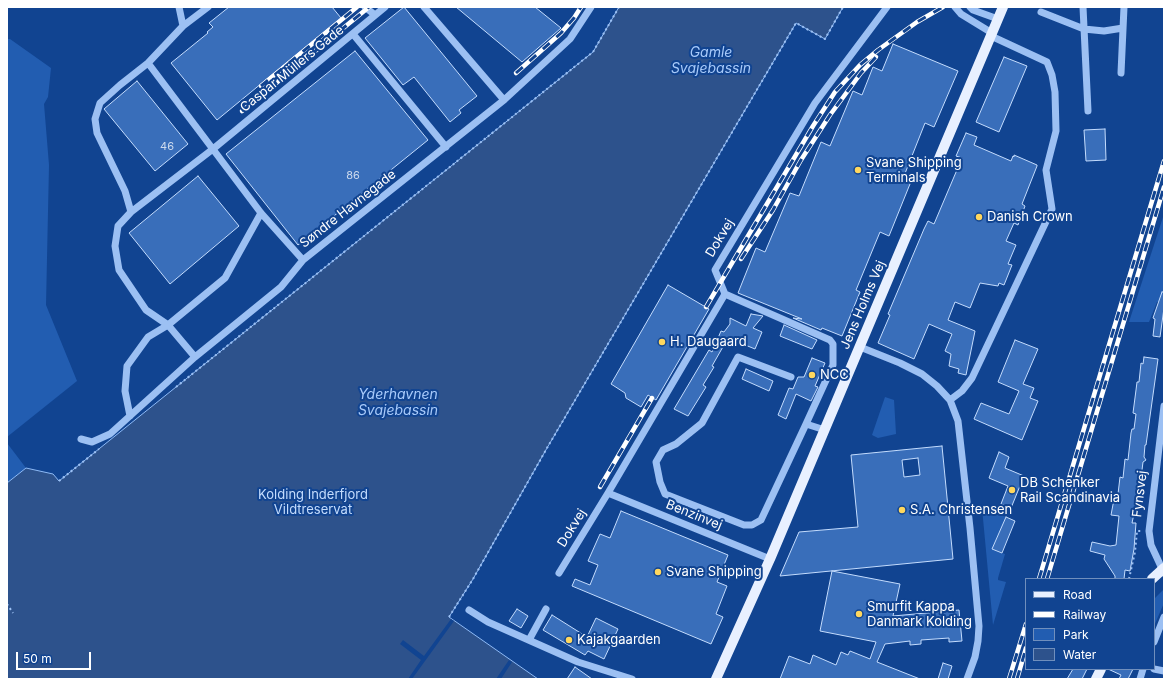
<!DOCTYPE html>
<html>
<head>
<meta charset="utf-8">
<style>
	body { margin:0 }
	#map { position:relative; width:1171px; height:686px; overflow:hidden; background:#114491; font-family:Inter,sans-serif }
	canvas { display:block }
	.frame { position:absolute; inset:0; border:8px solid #fff; pointer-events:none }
	.legend { position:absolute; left:1025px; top:578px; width:130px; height:92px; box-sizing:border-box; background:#114491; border:1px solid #708fbd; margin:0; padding:5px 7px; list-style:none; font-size:12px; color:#fff }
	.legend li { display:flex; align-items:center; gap:8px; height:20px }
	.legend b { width:20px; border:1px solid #708fbd }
	.scale { position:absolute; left:16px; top:652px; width:75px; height:18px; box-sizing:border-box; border:2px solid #fff; border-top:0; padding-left:5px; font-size:12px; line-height:14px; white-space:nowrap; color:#fff; -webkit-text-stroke:3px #114491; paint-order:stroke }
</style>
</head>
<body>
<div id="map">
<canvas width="1171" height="686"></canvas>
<div class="frame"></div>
<ul class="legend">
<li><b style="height:5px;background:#e8f0ff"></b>Road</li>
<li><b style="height:5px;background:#fff"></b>Railway</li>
<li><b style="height:11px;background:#225db1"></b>Park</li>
<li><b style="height:11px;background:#2d528c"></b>Water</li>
</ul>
<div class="scale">50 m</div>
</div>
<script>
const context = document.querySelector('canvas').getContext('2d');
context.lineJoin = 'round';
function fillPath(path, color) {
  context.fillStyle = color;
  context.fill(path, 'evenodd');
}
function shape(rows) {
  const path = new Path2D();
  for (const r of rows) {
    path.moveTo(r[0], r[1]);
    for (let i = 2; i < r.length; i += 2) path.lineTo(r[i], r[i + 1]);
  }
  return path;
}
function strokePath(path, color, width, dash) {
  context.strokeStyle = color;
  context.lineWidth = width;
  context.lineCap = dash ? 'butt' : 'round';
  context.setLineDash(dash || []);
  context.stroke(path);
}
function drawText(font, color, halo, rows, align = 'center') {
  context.font = font + ' Inter,sans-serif';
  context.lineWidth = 4;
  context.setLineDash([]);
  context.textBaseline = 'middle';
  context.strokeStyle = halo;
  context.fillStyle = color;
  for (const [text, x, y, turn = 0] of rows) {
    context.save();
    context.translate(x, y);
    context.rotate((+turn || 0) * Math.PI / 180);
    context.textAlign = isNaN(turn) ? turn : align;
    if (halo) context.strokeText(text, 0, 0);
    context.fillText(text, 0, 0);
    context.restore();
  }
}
fillPath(shape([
	[7,39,10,39,51,68,48,97,44,104,49,165,46,305,77,381,7,437],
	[1164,214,1164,301,1157,302,1149,322,1129,322],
	[885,397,894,400,896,434,878,438,872,435],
	[7,443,26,468,7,483],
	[982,508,1006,517,992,549,1005,554,998,578,998,580,1006,582,993,625],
	[1164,589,1164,603,1154,626,1154,599]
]), '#225db1');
const water = shape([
	[619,7,843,7,825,39,796,23,547,448,473,579,449,617,538,679,7,679,7,483,26,468,53,474,59,481,593,52,619,7]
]);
fillPath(water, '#2d528c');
strokePath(water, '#8ebaf6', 1);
fillPath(shape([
	[451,619,454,621,412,679,408,679,421,660,400,644,403,640,424,656],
	[509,660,512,662,501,679,496,679]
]), '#114491');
const building = shape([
	[229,7,332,7,341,18,217,120,171,63,208,33,207,32,213,27,209,23,229,7],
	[404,7,477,96,459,110,461,113,450,122,414,77,403,85,365,38,404,7],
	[456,7,535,7,561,28,522,62,456,7],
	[893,44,958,71,934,127,925,123,904,176,912,179,889,236,880,232,856,290,860,292,842,336,822,328,821,330,793,318,802,319,738,293,756,248,765,252,790,193,799,196,821,142,830,146,853,91,862,95,873,67,882,71,893,44],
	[355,51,428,140,298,245,226,154,355,51],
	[1004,57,1027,66,999,132,976,122,1004,57],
	[137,81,188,144,155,171,104,109,137,81],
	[1105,129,1106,160,1086,161,1084,130,1105,129],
	[966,133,977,137,974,145,1011,161,1013,156,1014,157,1014,155,1037,165,1037,166,1022,204,1025,206,1018,225,1014,223,1006,241,1016,245,1008,264,1012,265,1004,285,999,283,998,286,980,283,970,308,955,302,948,320,975,331,966,375,958,373,959,369,949,366,951,354,945,351,952,334,929,324,914,359,878,343,890,315,888,314,924,229,928,221,934,224,962,158,956,156,966,133],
	[198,176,239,226,170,284,129,233,198,176],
	[668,285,709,309,656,400,648,395,641,407,626,398,625,393,611,384,668,285],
	[1162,292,1164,292,1164,308,1160,337,1153,336,1155,319,1153,318,1162,292],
	[751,314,763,316,753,328,762,332,755,349,733,340,729,347,724,345,712,366,714,367,703,385,706,387,688,416,674,409,709,350,712,352,721,331,724,332,730,324,730,318,746,326,751,314],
	[784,325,817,340,812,349,780,336,784,325],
	[1015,340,1038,349,1023,384,1034,388,1030,398,1038,401,1022,440,974,419,981,403,1009,414,1019,391,998,382,1015,340],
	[1144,357,1158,359,1146,445,1145,445,1144,457,1146,460,1143,462,1140,486,1132,523,1136,523,1134,549,1130,571,1125,570,1124,579,1115,579,1115,576,1104,559,1105,555,1090,551,1092,542,1110,546,1116,545,1119,516,1111,515,1115,494,1118,494,1120,477,1123,478,1125,459,1128,460,1131,433,1132,429,1134,429,1136,414,1133,413,1136,390,1137,382,1139,382,1141,363,1143,364,1144,357],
	[812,358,825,363,815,386,818,387,811,401,796,394,786,419,778,415,789,388,793,389,798,377,804,377,812,358],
	[746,369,773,381,769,391,742,379,746,369],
	[942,446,953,559,780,576,799,532,858,527,851,455,942,446],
	[918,458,920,475,904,477,902,460,918,458],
	[999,452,1009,457,1005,468,1024,476,1011,508,1001,504,1008,486,989,478,999,452],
	[621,511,728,555,717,582,727,586,716,614,723,617,711,644,572,586,575,579,590,585,598,565,588,561,600,534,610,538,621,511],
	[1006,517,1015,521,1002,553,992,549,1006,517],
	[832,571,900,584,893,616,959,610,962,641,949,642,949,638,921,640,921,644,910,645,910,641,885,644,877,662,920,679,780,679,789,656,810,664,813,655,836,665,841,652,848,655,850,651,870,659,876,642,820,631,832,571],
	[517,609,528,616,521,628,509,621,517,609],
	[552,615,587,637,596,618,618,629,604,659,588,651,585,655,543,630,552,615],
	[943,663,952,666,948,679,938,679,943,663],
	[575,667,592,679,567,679,575,667],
	[1073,669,1087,669,1082,679,1067,679,1073,669],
	[1108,669,1133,669,1128,679,1119,679,1121,675,1108,669]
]);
fillPath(building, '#396eba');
strokePath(building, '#c4dcfd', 1);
strokePath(shape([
	[176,387,593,52,619,7],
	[59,481,99,449],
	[1129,579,1135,552,1137,531,1142,531],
	[7,604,13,613],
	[449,617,473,579,547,448,796,23,825,39,843,7]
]), '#9cc0f3', 2, [2, 3]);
strokePath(shape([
	[365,7,375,15],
	[424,7,504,100],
	[955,7,961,14,992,33],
	[970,7,973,10,998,19],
	[1083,7,1088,111],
	[1041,12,1084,29,1104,31,1123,28],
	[183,26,208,7],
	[353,34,446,147],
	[148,63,261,213,303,260],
	[1121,73,1124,7],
	[131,212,125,191,97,133,95,119,100,103,120,85,148,63,183,26,179,7],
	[261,213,225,278,168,325,195,357,281,287,303,260,504,100,570,39,591,7],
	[725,294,715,270,815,103,887,7],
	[725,294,830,340,833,344,833,365,806,424,825,430],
	[860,347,900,363,922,374,937,386,950,400,958,421,970,528,979,626,978,641,975,657,967,679],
	[791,377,738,357,702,423,676,444,663,450,656,462,660,482,665,494,744,525,752,525,761,520,806,424],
	[950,400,962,391,972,378,1052,209,1046,170,1056,131,1055,92,1052,75,1047,62,991,36],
	[130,416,125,391,127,366,148,337,168,325,146,310,119,270,115,246,118,226,131,212,213,149,385,7],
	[81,439,92,442,110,434,195,357],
	[608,493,770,559],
	[559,573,608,493,725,294],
	[1164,573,1151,545,1149,531,1164,406],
	[469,610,488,622,578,662,632,679],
	[529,640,546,609],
	[1154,642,1164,617],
	[1154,669,1164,671],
	[1140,679,1143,669]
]), '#9cc0f3', 7);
strokePath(shape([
	[1152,579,1164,568],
	[716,679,770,559,1003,7],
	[1096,679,1101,669]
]), '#e8f0ff', 10);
const rail = shape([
	[516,73,561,33,574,18,581,7],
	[261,86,357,7],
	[242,111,369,7],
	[741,259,773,210,801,160,830,115,861,73,876,57],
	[706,307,813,126,835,92,860,65,878,50,917,22,943,7],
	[600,487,652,398],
	[1039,579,1164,161],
	[1047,579,1164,187],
	[1009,679,1026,624],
	[1017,679,1026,648]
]);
strokePath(rail, '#fff', 4.5);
strokePath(rail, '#114491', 3, [9]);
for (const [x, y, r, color] of [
	[858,170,4,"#ffd75e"],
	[979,217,4,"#ffd75e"],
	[662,342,4,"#ffd75e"],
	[812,375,4,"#ffd75e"],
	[1012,490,4,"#ffd75e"],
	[902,510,4,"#ffd75e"],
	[658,572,4,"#ffd75e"],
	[859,614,4,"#ffd75e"],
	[569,640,4,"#ffd75e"]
]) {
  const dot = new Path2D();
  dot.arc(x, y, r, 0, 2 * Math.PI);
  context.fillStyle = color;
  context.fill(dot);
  strokePath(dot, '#114491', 1.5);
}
drawText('11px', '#cedbee', null, [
	["46",167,147],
	["86",353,176]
]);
drawText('13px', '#fff', '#114491', [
	["Caspar Müllers Gade",292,69,-39],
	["Søndre Havnegade",348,209,-38],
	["Dokvej",720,238,-59],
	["Jens Holms Vej",863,305,-67],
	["Fynsvej",1140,494,-83],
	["Benzinvej",694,515,22],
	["Dokvej",572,528,-58]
]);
drawText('13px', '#fff', '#114491', [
	["Svane Shipping",866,163],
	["Terminals",866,178],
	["Danish Crown",987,217],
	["H. Daugaard",670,342],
	["NCC",820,375],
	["DB Schenker",1020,483],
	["Rail Scandinavia",1020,498],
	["S.A. Christensen",910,510],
	["Svane Shipping",666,572],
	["Smurfit Kappa",867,607],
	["Danmark Kolding",867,622],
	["Kajakgaarden",577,640]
], 'left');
drawText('13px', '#c4dcfd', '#114491', [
	["Kolding Inderfjord",313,495],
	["Vildtreservat",313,510]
]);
drawText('italic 14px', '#a8cafa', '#114491', [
	["Gamle",711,53],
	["Svajebassin",711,69],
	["Yderhavnen",398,395],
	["Svajebassin",398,411]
]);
</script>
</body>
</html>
